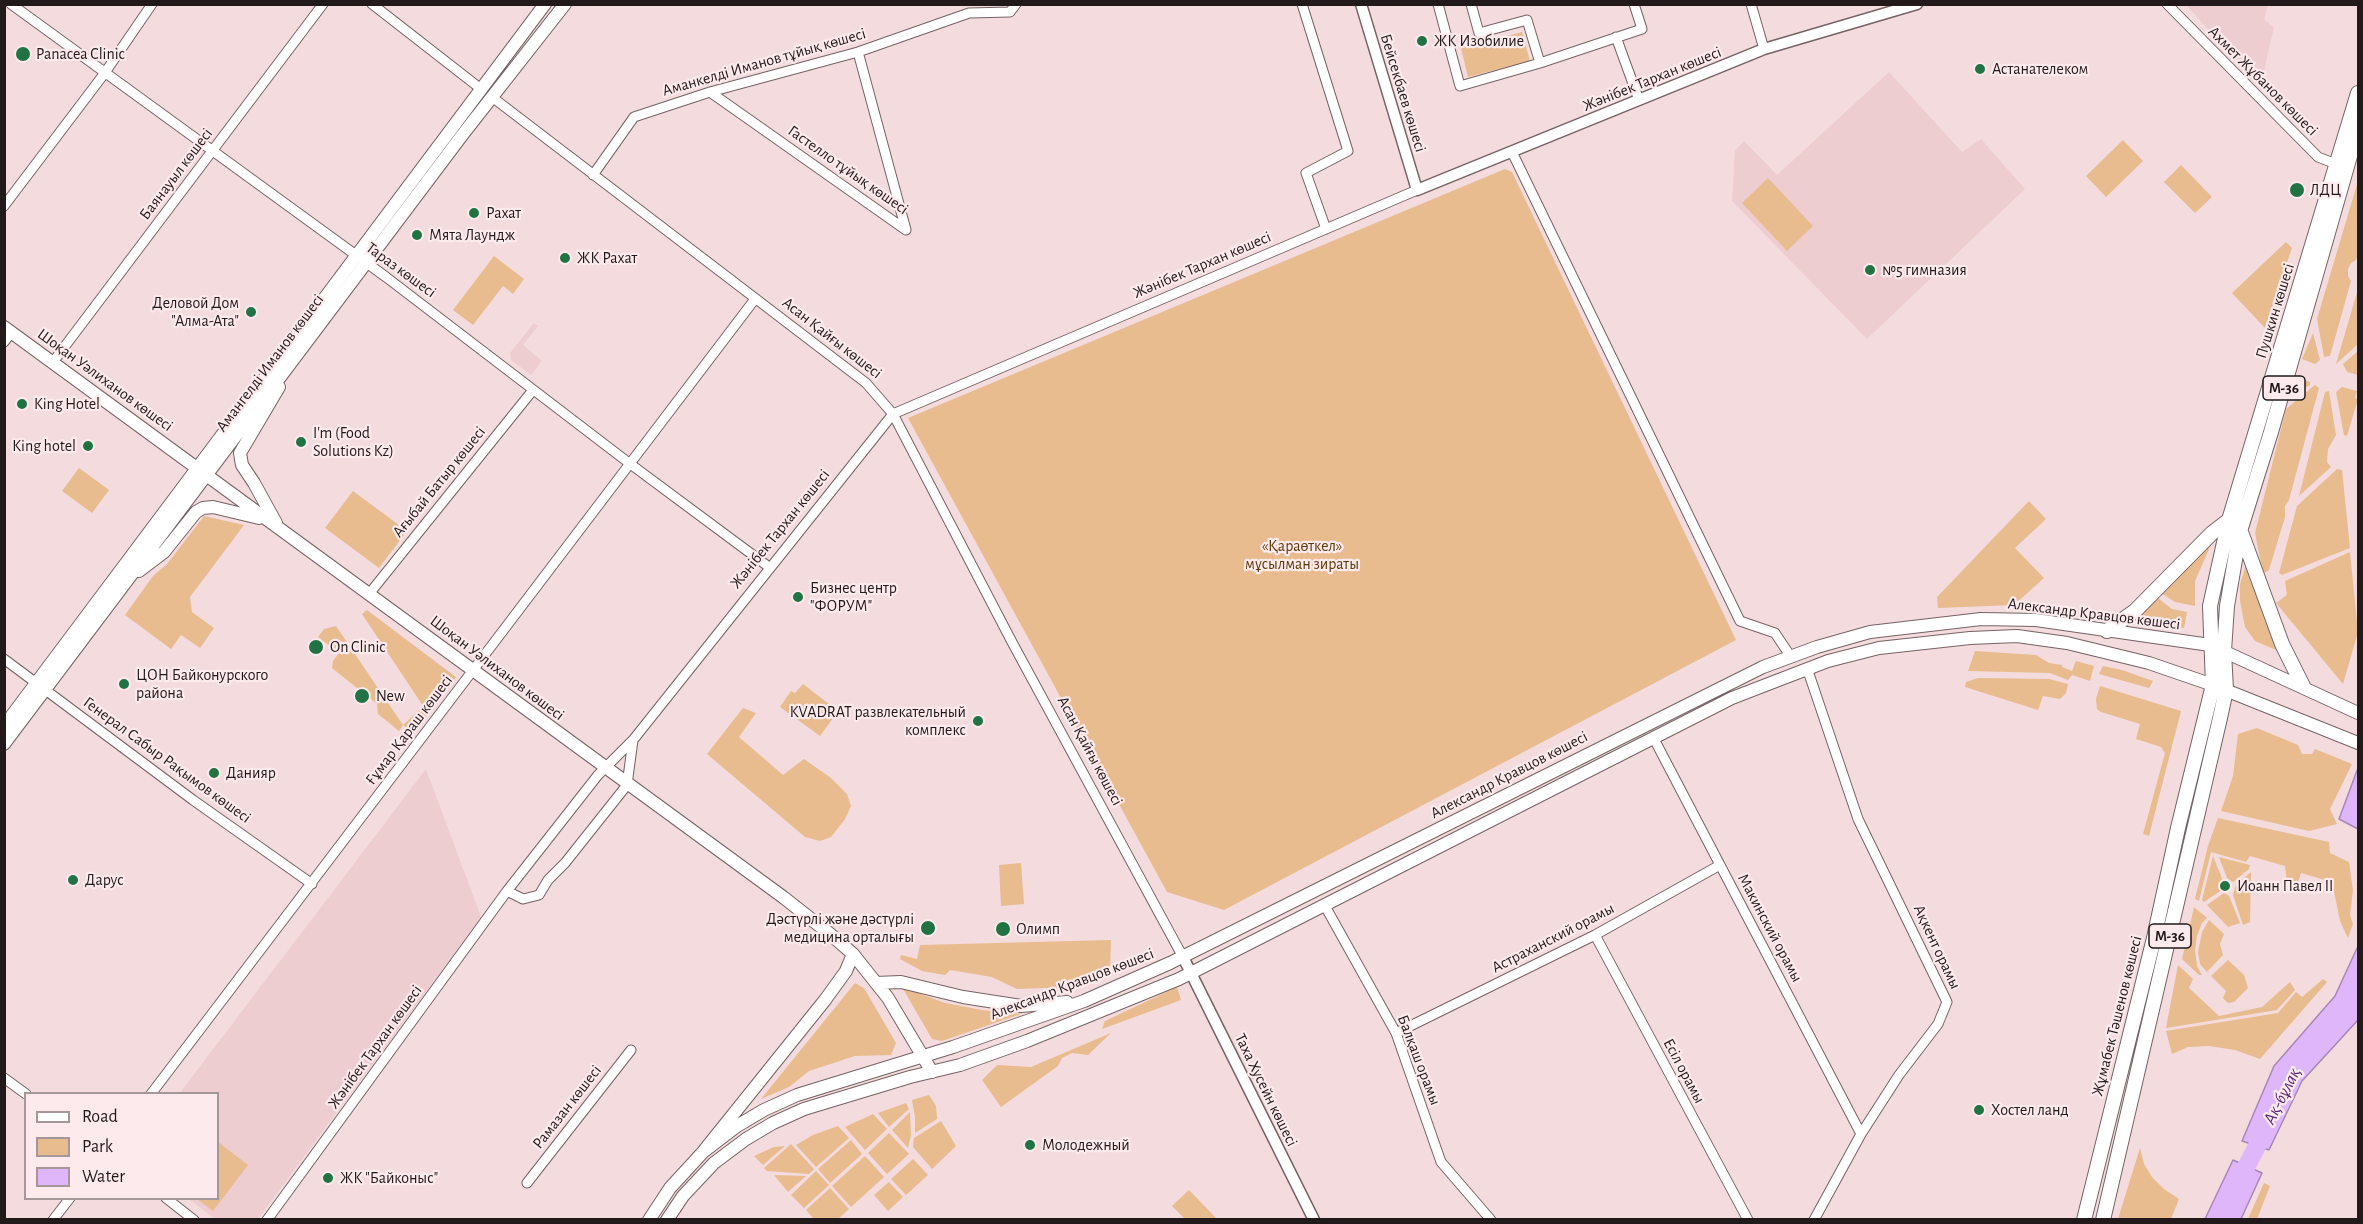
<!DOCTYPE html>
<html>
<head>
<meta charset="utf-8">
<style>
	body { margin:0 }
	#map { position:relative; width:2363px; height:1224px; overflow:hidden; background:#f3dbde; font-family:"Alegreya Sans",sans-serif }
	canvas { display:block }
	.frame { position:absolute; inset:0; border:6px solid #22191a; pointer-events:none }
	.legend { position:absolute; left:24px; top:1092px; width:195px; height:108px; box-sizing:border-box; background:#fdeaec; border:2px solid #a59698; margin:0; padding:8px 10px; list-style:none; font-size:18px; color:#22191a }
	.legend li { display:flex; align-items:center; gap:12px; height:30px }
	.legend b { width:30px; border:2px solid #a59698 }
</style>
</head>
<body>
<div id="map">
<canvas width="2363" height="1224"></canvas>
<div class="frame"></div>
<ul class="legend">
<li><b style="height:8px;background:#fff"></b>Road</li>
<li><b style="height:16px;background:#e8bc8f"></b>Park</li>
<li><b style="height:16px;background:#dfb6f9"></b>Water</li>
</ul>
</div>
<script>
const context = document.querySelector('canvas').getContext('2d');
context.lineJoin = 'round';
function fillPath(path, color) {
  context.fillStyle = color;
  context.fill(path, 'evenodd');
}
function shape(rows) {
  const path = new Path2D();
  for (const r of rows) {
    path.moveTo(r[0], r[1]);
    for (let i = 2; i < r.length; i += 2) path.lineTo(r[i], r[i + 1]);
  }
  return path;
}
function strokePath(path, color, width, dash) {
  context.strokeStyle = color;
  context.lineWidth = width;
  context.lineCap = dash ? 'butt' : 'round';
  context.setLineDash(dash || []);
  context.stroke(path);
}
function drawText(font, color, halo, rows, align = 'center') {
  context.font = font + ' "Alegreya Sans",sans-serif';
  context.lineWidth = 4.5;
  context.setLineDash([]);
  context.textBaseline = 'middle';
  context.strokeStyle = halo;
  context.fillStyle = color;
  for (const [text, x, y, turn = 0] of rows) {
    context.save();
    context.translate(x, y);
    context.rotate((+turn || 0) * Math.PI / 180);
    context.textAlign = isNaN(turn) ? turn : align;
    if (halo) context.strokeText(text, 0, 0);
    context.fillText(text, 0, 0);
    context.restore();
  }
}
fillPath(shape([
	[2186,5,2268,5,2264,20,2274,27,2263,75,2252,78],
	[1889,72,1962,152,1981,139,2025,189,1867,339,1732,201,1735,151,1744,141,1777,175],
	[534,323,538,326,523,345,542,361,531,375,511,360,510,353],
	[426,769,481,917,258,1219,215,1219,189,1199,218,1198,218,1094,179,1094]
]), '#eecdd1');
fillPath(shape([
	[1522,32,1530,61,1468,77,1461,48],
	[2123,140,2143,161,2106,197,2086,176],
	[2181,165,2212,197,2195,213,2164,182],
	[1505,169,1512,172,1736,640,1224,910,1167,892,908,418],
	[1768,178,1813,226,1787,251,1742,203],
	[2358,181,2358,254,2356,260,2351,263,2348,269,2348,276,2351,281,2330,356,2324,357,2317,319],
	[2286,242,2292,248,2265,328,2232,293],
	[494,256,524,279,513,294,503,286,473,325,453,310],
	[2358,289,2358,344,2336,364],
	[2313,333,2320,360,2315,364,2302,359],
	[2358,351,2358,375,2347,372,2343,364],
	[2297,377,2310,382,2310,385,2289,397],
	[2315,385,2319,388,2289,500,2285,506,2285,517,2269,570,2263,574,2255,533,2286,409],
	[2342,387,2357,391,2355,398,2358,399,2347,436,2344,435,2336,392],
	[2329,391,2336,435,2328,449,2327,462,2331,467,2299,496,2325,392],
	[79,468,109,490,92,513,62,491],
	[2337,469,2342,470,2350,548,2282,575,2279,573,2297,506],
	[353,491,407,531,379,568,325,528],
	[2029,501,2046,519,2015,548,2044,578,2014,605,1938,608,1937,597],
	[204,516,244,525,190,597,192,612,214,628,200,648,181,635,171,649,125,615,153,576,167,564],
	[2214,538,2195,581,2195,606,2175,602,2161,593],
	[2350,552,2358,632,2343,684,2276,603,2287,595,2285,581],
	[2246,565,2281,652,2255,641,2245,627,2240,601,2240,584],
	[2158,598,2172,609,2187,612,2184,628,2133,619],
	[367,610,456,677,414,733,403,725,399,731,378,714,377,704,332,668,333,661,339,653,318,637,324,629,336,626,403,725,423,706,362,614],
	[1975,651,2036,655,2049,663,2062,665,2062,667,2072,671,2076,661,2094,666,2090,681,2072,675,2068,680,2050,673,1968,671],
	[2103,666,2122,670,2153,681,2149,688,2099,674],
	[1978,678,2049,679,2068,684,2066,693,2060,699,2043,696,2038,710,1965,687,1966,682],
	[803,684,838,711,820,736,780,707,791,691,795,693],
	[2100,686,2181,711,2149,836,2143,834,2165,753,2161,747,2136,739,2140,724,2101,712,2097,709,2096,699],
	[743,708,756,713,739,737,783,775,804,759,831,778,847,794,851,806,845,819,831,837,820,841,805,837,707,754],
	[2257,728,2298,745,2302,754,2312,754,2315,749,2352,764,2330,809,2337,824,2309,831,2221,811,2233,776,2238,734],
	[2218,818,2329,842,2330,853,2349,862,2353,890,2350,915,2353,924,2348,938,2340,921,2332,882,2301,873,2298,882,2287,882,2285,866,2250,856,2246,862,2211,852,2199,901,2195,899,2208,846],
	[2213,856,2223,881,2220,891,2204,902,2202,900],
	[2219,857,2250,865,2249,869,2233,882,2227,878],
	[1021,863,1024,904,1001,906,999,865],
	[2251,872,2250,922,2243,925,2233,895,2236,885],
	[2224,893,2229,896,2240,923,2228,927,2207,905],
	[2194,907,2207,918,2202,923,2197,936,2195,950,2197,966,2202,975,2199,975,2182,959],
	[2209,920,2224,934,2220,944,2223,955,2207,972,2200,964,2198,952,2202,932],
	[1111,940,1110,976,1077,987,1017,989,992,977,950,970,945,975,922,971,900,959,901,955,917,959,920,945],
	[2228,960,2244,975,2248,988,2234,1002,2228,1003,2223,998,2226,991,2211,976],
	[2178,965,2193,979,2189,988,2219,1016,2262,1007,2290,982,2295,990,2277,1010,2166,1028],
	[2323,979,2327,982,2260,1059,2235,1050,2209,1046,2188,1047,2172,1054,2166,1031,2278,1013,2296,992,2302,997],
	[855,983,864,988,896,1043,891,1055,855,1056,809,1071,789,1087,761,1099],
	[902,987,945,1003,982,1010,1021,1014,942,1041,932,1039],
	[1177,987,1181,1000,1102,1029,1105,1021],
	[1111,1033,1088,1055,1072,1053,1062,1058,1058,1066,1001,1107,982,1080,997,1065,1031,1067],
	[929,1095,936,1106,937,1119,915,1133,915,1117,912,1100],
	[906,1103,909,1109,889,1127,878,1113],
	[910,1112,911,1135,908,1148,892,1130],
	[873,1114,887,1129,865,1150,845,1127],
	[941,1121,956,1146,932,1169,913,1147,914,1138],
	[838,1126,849,1138,816,1167,796,1145,813,1135],
	[889,1133,909,1154,887,1174,868,1153],
	[851,1140,862,1154,830,1183,818,1169],
	[218,1142,248,1165,213,1211,197,1199,218,1198],
	[791,1144,814,1169,809,1174,767,1171,764,1168],
	[785,1146,763,1165,754,1156,774,1147],
	[2140,1148,2144,1164,2152,1177,2164,1189,2179,1199,2171,1219,2118,1219],
	[865,1156,884,1177,851,1207,832,1186],
	[913,1159,928,1175,906,1195,891,1179],
	[816,1171,829,1185,804,1208,791,1195],
	[774,1175,806,1176,788,1192],
	[889,1182,903,1197,888,1211,874,1195],
	[2264,1183,2270,1186,2257,1219,2248,1219],
	[830,1188,849,1209,838,1219,814,1219,806,1210],
	[1189,1190,1217,1219,1185,1219,1172,1206]
]), '#e8bc8f');
const water = shape([
	[2358,768,2358,829,2339,819,2358,768],
	[2358,946,2358,1020,2302,1081,2269,1150,2242,1141,2274,1066,2335,996,2358,946],
	[2233,1160,2262,1173,2241,1219,2205,1219,2233,1160]
]);
fillPath(water, '#dfb6f9');
strokePath(water, '#a687b6', 1.5);
strokePath(shape([
	[2224,1220,2242,1175,2268,1125]
]), '#dfb6f9', 18);
const minor = shape([
	[11,4,386,277,629,463,769,567],
	[372,4,481,89],
	[1302,4,1348,151,1306,173,1326,229],
	[1438,4,1460,86,1540,63,1642,29,1634,4],
	[1471,4,1479,33,1527,20,1540,63],
	[1751,4,1764,49],
	[2167,4,2318,157,2341,166],
	[1616,37,1639,100],
	[858,52,906,230],
	[710,92,906,230],
	[492,97,866,383,893,414,1013,644,1183,957],
	[1512,152,1740,621,1775,633,1791,657],
	[593,175,634,117,710,92,858,52,969,13,1010,12,1016,4],
	[4,206,104,74,152,4],
	[4,342,12,332],
	[53,362,323,4],
	[369,594,533,390],
	[4,659,193,800,312,884],
	[1807,668,1858,819,1947,1002,1938,1024,1899,1075,1861,1134,1814,1220],
	[1653,737,1861,1134],
	[507,891,523,899,539,895,548,880,565,863,627,785,633,740],
	[1325,906,1396,1033,1441,1162,1491,1220],
	[1595,935,1748,1220],
	[1396,1033,1595,935,1720,865],
	[4,1078,26,1094],
	[151,1094,755,299],
	[527,1183,631,1050],
	[166,1198,194,1220],
	[53,1220,70,1198],
	[267,1220,507,891,598,775,633,740,893,414,1417,190]
]);
const tertiary = shape([
	[1361,4,1417,190,1764,49,1917,4],
	[1183,957,1314,1220]
]);
const secondary = shape([
	[4,327,783,897,830,934,853,954,888,998,932,1072],
	[276,523,254,483,242,465,240,453,279,387],
	[139,571,164,552,196,512,203,508,213,507,259,518],
	[4,726,545,4],
	[4,744,463,134,565,4],
	[876,983,901,982,963,997,1021,1006,1067,1002],
	[703,1152,737,1126,764,1110,797,1095,953,1047,1084,1001,1170,963,1763,667,1817,647,1870,632,1981,619,2036,620,2210,645,2358,713],
	[649,1220,670,1188,703,1152,825,1000,846,971,853,954],
	[667,1220,683,1196,714,1163,746,1139,773,1123,804,1109,910,1077,960,1065,1027,1041,1179,979,1732,698,1828,661,1879,648,1970,638,2017,636,2067,643,2149,663,2213,685,2358,743]
]);
const primary = shape([
	[2241,532,2282,644,2303,686],
	[2107,631,2135,611,2212,533,2229,520],
	[2084,1220,2154,938,2178,828,2213,685,2210,606,2229,520,2358,93],
	[2103,1220,2220,718,2226,690,2224,651,2227,606,2240,531,2271,432,2358,128]
]);
strokePath(minor, '#766264', 11);
strokePath(tertiary, '#766264', 13);
strokePath(secondary, '#766264', 14);
strokePath(primary, '#766264', 16);
strokePath(minor, '#fff', 9);
strokePath(tertiary, '#fff', 10);
strokePath(secondary, '#fff', 12);
strokePath(primary, '#fff', 14);
for (const [x, y, r, color] of [
	[1422,41,6,"#227343"],
	[23,54,8,"#227343"],
	[1980,69,6,"#227343"],
	[2297,190,8,"#227343"],
	[474,213,6,"#227343"],
	[417,235,6,"#227343"],
	[565,258,6,"#227343"],
	[1870,270,6,"#227343"],
	[251,312,6,"#227343"],
	[22,404,6,"#227343"],
	[301,442,6,"#227343"],
	[88,446,6,"#227343"],
	[798,597,6,"#227343"],
	[316,647,8,"#227343"],
	[124,684,6,"#227343"],
	[362,696,8,"#227343"],
	[978,721,6,"#227343"],
	[214,773,6,"#227343"],
	[73,880,6,"#227343"],
	[2225,886,6,"#227343"],
	[928,928,8,"#227343"],
	[1003,929,8,"#227343"],
	[1979,1110,6,"#227343"],
	[1030,1145,6,"#227343"],
	[328,1178,6,"#227343"]
]) {
  const dot = new Path2D();
  dot.arc(x, y, r, 0, 2 * Math.PI);
  context.fillStyle = color;
  context.fill(dot);
  strokePath(dot, '#fdeaec', 2);
}
for (const [x, y, w] of [
	[2284,388,42],
	[2170,936,42]
]) {
  const box = new Path2D();
  box.roundRect(x - w / 2, y - 12, w, 24, 4.5);
  context.fillStyle = '#fdeaec';
  context.fill(box);
  strokePath(box, '#22191a', 1.5);
}
drawText('bold 15px', '#22191a', null, [
	["M-36",2284,388],
	["M-36",2170,936]
]);
drawText('16px', '#22191a', '#fdeaec', [
	["ЖК Изобилие",1434,41],
	["Panacea Clinic",36,54],
	["Астанателеком",1992,69],
	["ЛДЦ",2310,190],
	["Рахат",486,213],
	["Мята Лаундж",429,235],
	["ЖК Рахат",577,258],
	["№5 гимназия",1882,270],
	["Деловой Дом",239,303,"right"],
	["\"Алма-Ата\"",239,321,"right"],
	["King Hotel",34,404],
	["I'm (Food",313,433],
	["Solutions Kz)",313,451],
	["King hotel",76,446,"right"],
	["Бизнес центр",810,588],
	["\"ФОРУМ\"",810,606],
	["On Clinic",330,647],
	["ЦОН Байконурского",136,675],
	["района",136,693],
	["New",376,696],
	["KVADRAT развлекательный",966,712,"right"],
	["комплекс",966,730,"right"],
	["Данияр",226,773],
	["Дарус",85,880],
	["Иоанн Павел II",2237,886],
	["Дәстүрлі және дәстүрлі",914,919,"right"],
	["медицина орталығы",914,937,"right"],
	["Олимп",1016,929],
	["Хостел ланд",1991,1110],
	["Молодежный",1042,1145],
	["ЖК \"Байконыс\"",340,1178]
], 'left');
drawText('16px', '#22191a', '#fdeaec', [
	["Аманкелді Иманов тұйық көшесі",764,62,-16],
	["Жәнібек Тархан көшесі",1652,79,-22],
	["Ахмет Жұбанов көшесі",2263,81,45],
	["Бейсекбаев көшесі",1403,93,73],
	["Гастелло тұйық көшесі",848,170,35],
	["Баянауыл көшесі",176,174,-53],
	["Жәнібек Тархан көшесі",1202,265,-23],
	["Тараз көшесі",401,270,36],
	["Пушкин көшесі",2275,311,-73],
	["Асан Қайғы көшесі",832,338,38],
	["Амангелді Иманов көшесі",270,363,-53],
	["Шоқан Уәлиханов көшесі",105,380,36],
	["Ағыбай Батыр көшесі",439,482,-51],
	["Жәнібек Тархан көшесі",780,529,-51],
	["Александр Кравцов көшесі",2094,614,7],
	["Шоқан Уәлиханов көшесі",497,668,37],
	["Ғұмар Қараш көшесі",409,730,-53],
	["Асан Қайғы көшесі",1090,751,62],
	["Генерал Сабыр Рақымов көшесі",167,760,36],
	["Александр Кравцов көшесі",1509,775,-27],
	["Макинский орамы",1770,928,62],
	["Астраханский орамы",1553,938,-27],
	["Ақкент орамы",1937,947,65],
	["Александр Кравцов көшесі",1072,984,-21],
	["Жұмабек Тәшенов көшесі",2117,1016,-76],
	["Жәнібек Тархан көшесі",375,1047,-54],
	["Балқаш орамы",1419,1060,69],
	["Есіл орамы",1684,1071,62],
	["Таха Хусейн көшесі",1266,1090,64],
	["Рамазан көшесі",567,1107,-52]
]);
drawText('16px', '#5e3907', '#fdeaec', [
	["«Қараөткел»",1302,546],
	["мұсылман зираты",1302,564]
]);
drawText('italic 18px', '#592674', '#fdeaec', [
	["Ақ-бұлақ",2282,1096,-63]
]);
</script>
</body>
</html>
